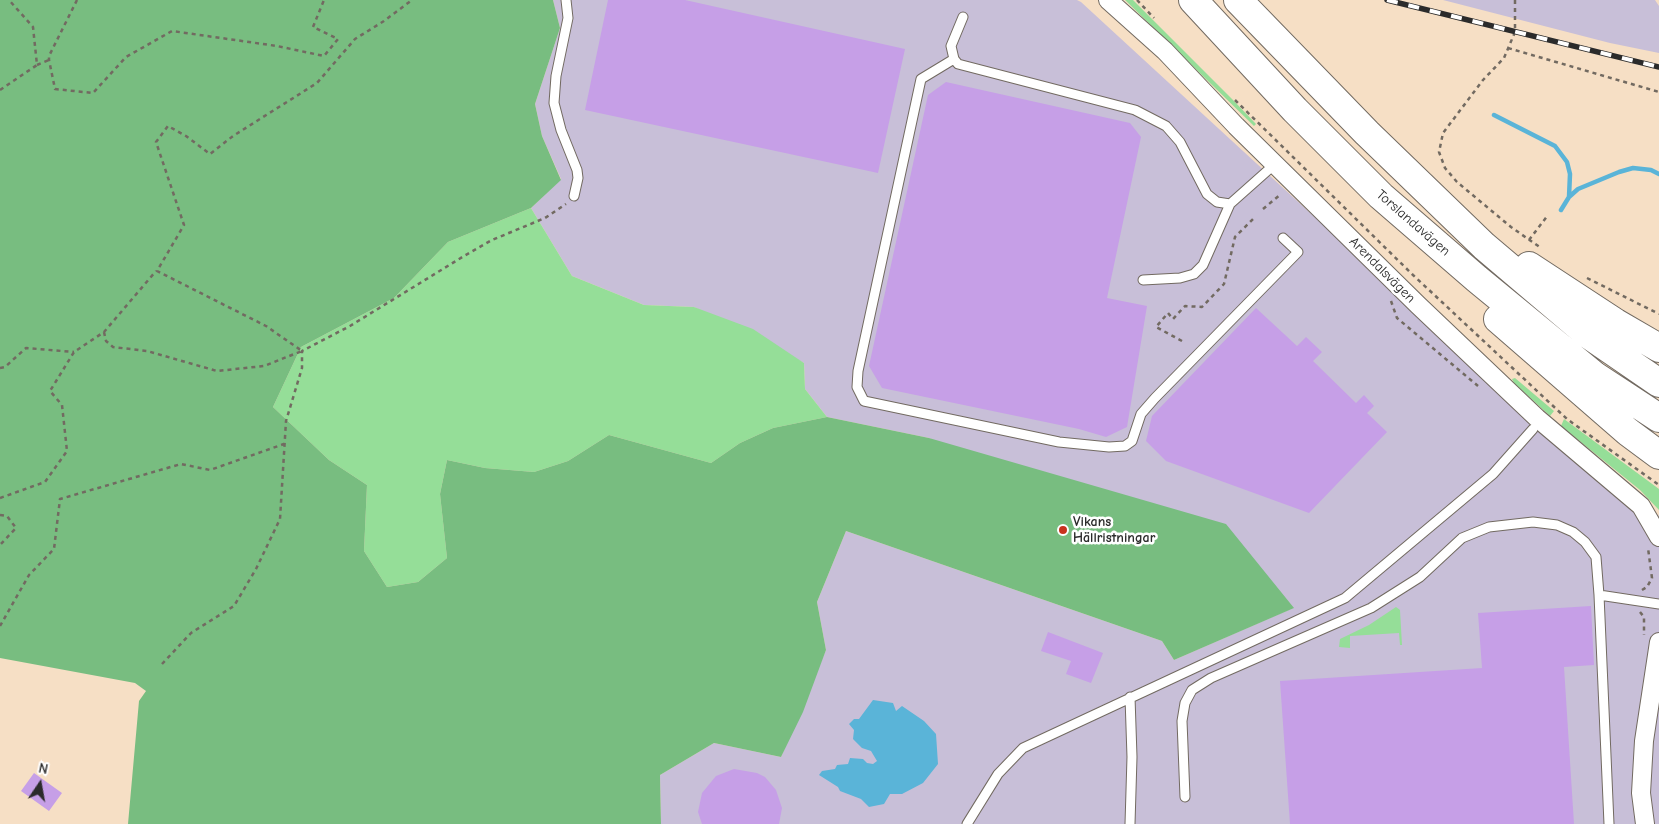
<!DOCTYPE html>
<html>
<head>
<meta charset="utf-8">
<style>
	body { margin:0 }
	#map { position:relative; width:1659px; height:824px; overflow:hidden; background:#f6dfc5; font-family:"Comic Neue",sans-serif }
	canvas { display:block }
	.north { position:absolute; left:15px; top:759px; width:50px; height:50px; -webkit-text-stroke:4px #fff; paint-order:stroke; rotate:12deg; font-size:14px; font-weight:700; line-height:20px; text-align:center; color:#2b2b2b }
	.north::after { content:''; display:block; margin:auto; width:18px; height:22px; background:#2b2b2b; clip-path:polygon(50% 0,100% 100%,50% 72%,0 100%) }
</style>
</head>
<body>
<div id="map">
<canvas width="1659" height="824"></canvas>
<div class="north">N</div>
</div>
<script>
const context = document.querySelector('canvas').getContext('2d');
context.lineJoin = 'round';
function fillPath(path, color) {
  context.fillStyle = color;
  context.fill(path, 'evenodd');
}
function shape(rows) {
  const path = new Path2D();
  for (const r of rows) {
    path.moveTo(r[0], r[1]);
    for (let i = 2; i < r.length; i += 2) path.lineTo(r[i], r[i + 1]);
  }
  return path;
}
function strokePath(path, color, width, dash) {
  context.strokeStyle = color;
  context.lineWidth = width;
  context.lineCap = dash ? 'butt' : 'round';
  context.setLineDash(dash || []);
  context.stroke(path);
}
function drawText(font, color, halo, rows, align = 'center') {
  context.font = font + ' "Comic Neue",sans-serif';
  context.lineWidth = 5;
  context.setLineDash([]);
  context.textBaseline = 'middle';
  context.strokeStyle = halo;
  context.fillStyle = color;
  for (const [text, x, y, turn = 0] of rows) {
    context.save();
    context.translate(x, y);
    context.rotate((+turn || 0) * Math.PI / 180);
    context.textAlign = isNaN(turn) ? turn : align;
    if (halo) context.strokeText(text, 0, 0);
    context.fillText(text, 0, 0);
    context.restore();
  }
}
fillPath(shape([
	[553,0,1077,0,1081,2,1331,232,1659,516,1659,824,661,824,660,775,714,743,781,757,826,650,817,602,846,531,1162,641,1174,660,1293,608,929,438,827,417,805,389,804,363,694,307,644,305,572,276,531,208,561,179,542,136,535,104,560,28],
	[1443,0,1655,0,1659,6,1659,53,1610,43]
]), '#c8bfd8');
fillPath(shape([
	[1125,0,1133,0,1235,102,1256,124,1254,126],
	[531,208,572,276,644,305,694,307,753,329,804,363,805,389,827,417,773,428,740,443,711,463,609,435,568,461,534,472,485,468,447,460,440,494,447,558,418,582,387,587,364,551,367,485,329,460,273,407,301,347,394,298,448,242],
	[1515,378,1554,411,1550,416,1514,383,1512,379],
	[1564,419,1659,489,1659,510,1640,490,1561,426],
	[1396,607,1400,610,1402,645,1400,645,1399,633,1350,636,1350,648,1339,647,1340,639,1369,625]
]), '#95de98');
fillPath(shape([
	[0,0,553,0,560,28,535,104,542,136,561,180,531,208,448,242,394,298,301,347,273,407,329,460,367,485,364,551,387,587,418,582,447,558,440,494,447,460,485,468,534,472,568,461,609,435,711,463,740,443,773,428,827,417,929,438,1226,524,1294,608,1174,660,1162,641,846,531,817,602,826,650,803,712,781,757,714,743,660,775,661,824,128,824,139,701,146,691,135,683,0,658]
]), '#78bd80');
fillPath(shape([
	[873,700,893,703,896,711,902,706,924,721,936,734,938,764,923,783,902,794,890,794,884,804,869,807,861,799,840,791,838,787,819,775,822,771,835,769,837,765,848,764,850,758,863,759,867,763,873,764,877,761,871,751,862,748,853,739,854,730,849,724,854,719,859,719]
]), '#5ab4d8');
strokePath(shape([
	[1494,115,1555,146,1567,162,1570,174,1569,197],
	[1561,210,1569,197,1578,189,1619,172,1633,168,1651,170,1659,174]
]), '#5ab4d8', 4.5);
fillPath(shape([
	[608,0,685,0,905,49,878,173,585,110],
	[946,82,1130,123,1141,137,1107,298,1147,306,1127,427,1106,437,1079,429,882,388,869,366,928,95],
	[1256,308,1297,346,1306,337,1322,352,1313,361,1356,403,1364,395,1374,406,1367,413,1387,432,1309,513,1166,461,1146,441,1152,416],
	[1591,606,1594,665,1564,667,1574,824,1290,824,1280,681,1482,668,1478,613],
	[1048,632,1103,653,1091,683,1066,674,1071,661,1041,651],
	[734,769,757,773,765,777,776,790,782,808,779,824,702,824,698,812,702,793,716,776],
	[34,773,62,793,49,811,21,791]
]), '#c69fe7');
const service = shape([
	[566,0,568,18,556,76,554,103,561,130,577,170,578,178,574,196],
	[963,17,951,46,954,59,958,64,1135,110,1166,126,1180,142,1207,194,1217,202,1230,204,1275,164],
	[954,59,921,79,858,371,857,387,864,401,1059,442,1109,447,1125,446,1132,441,1141,414,1155,398,1298,252,1283,238],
	[1143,280,1180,278,1194,274,1203,265,1230,204],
	[1599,595,1609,824],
	[1130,697,1132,757,1130,824],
	[1185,797,1182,721,1185,703,1192,690,1211,678,1371,608,1420,577,1462,538,1489,527,1533,522,1557,525,1573,532,1585,542,1596,557,1599,595,1659,604],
	[967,824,998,774,1023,748,1345,598,1493,474,1533,429]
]);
const minor = shape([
	[1108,0,1165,51,1236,126,1418,305,1537,418,1641,506,1659,537],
	[1645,824,1641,793,1644,741,1659,642]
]);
const primary = shape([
	[1193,0,1295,110,1381,196,1477,279,1595,376,1659,418],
	[1238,0,1367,133,1484,246,1589,335,1659,383],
	[1529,266,1616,323,1659,348],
	[1498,319,1628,432,1659,455]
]);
strokePath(service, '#726a61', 11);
strokePath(minor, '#726a61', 20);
strokePath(primary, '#726a61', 30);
strokePath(shape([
	[77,0,49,56,49,60,55,89,93,93,126,57,172,31,277,46,324,56,338,39,313,27,324,0],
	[1137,0,1154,18],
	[1515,0,1515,32,1504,58,1483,80,1443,133,1439,152,1445,168,1457,182,1511,227,1541,248],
	[1508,48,1659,92],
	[37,65,49,60],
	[0,90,37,65,33,27,9,0],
	[1235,100,1413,275,1567,419,1659,485],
	[1263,209,1281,194],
	[1529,240,1548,215],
	[1587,278,1659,314],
	[1391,301,1397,318,1478,386],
	[104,332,106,341,113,347,147,351,217,371,264,366,302,351,266,326,157,271,184,225,156,142,168,126,186,136,210,154,233,136,317,83,355,39,384,21,412,0],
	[1182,341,1156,327,1168,313,1173,319,1185,306,1202,307,1224,284,1235,237,1254,218],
	[0,368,5,367,26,348,74,352],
	[0,498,45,482,67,451,62,405,50,391,74,352,104,332,156,271],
	[0,515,7,516,16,528,0,545],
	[1642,590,1647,587,1652,578,1648,548],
	[1640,612,1644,617,1644,635],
	[0,626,29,575,54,549,60,499,181,464,210,470,284,444],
	[162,664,191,633,234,606,256,569,280,519,286,421,302,368,302,351,350,326,464,256,492,240,545,218,566,204]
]), '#726a61', 2.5, [4, 4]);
strokePath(service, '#fff', 9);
strokePath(minor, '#fff', 18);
strokePath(primary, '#fff', 28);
const rail = shape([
	[1387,0,1659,67]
]);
strokePath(rail, '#2b2b2b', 5.5);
strokePath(rail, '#fff', 4, [11]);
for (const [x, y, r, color] of [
	[1063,530,5,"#c8321e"]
]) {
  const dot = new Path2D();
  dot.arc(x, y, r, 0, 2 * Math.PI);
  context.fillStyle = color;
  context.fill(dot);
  strokePath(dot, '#fff', 2);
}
drawText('14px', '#2b2b2b', '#fff', [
	["Torslandavägen",1413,223,41],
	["Arendalsvägen",1382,270,45]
]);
drawText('bold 14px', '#2b2b2b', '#fff', [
	["Vikans",1073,522],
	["Hällristningar",1073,538]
], 'left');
</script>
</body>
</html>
